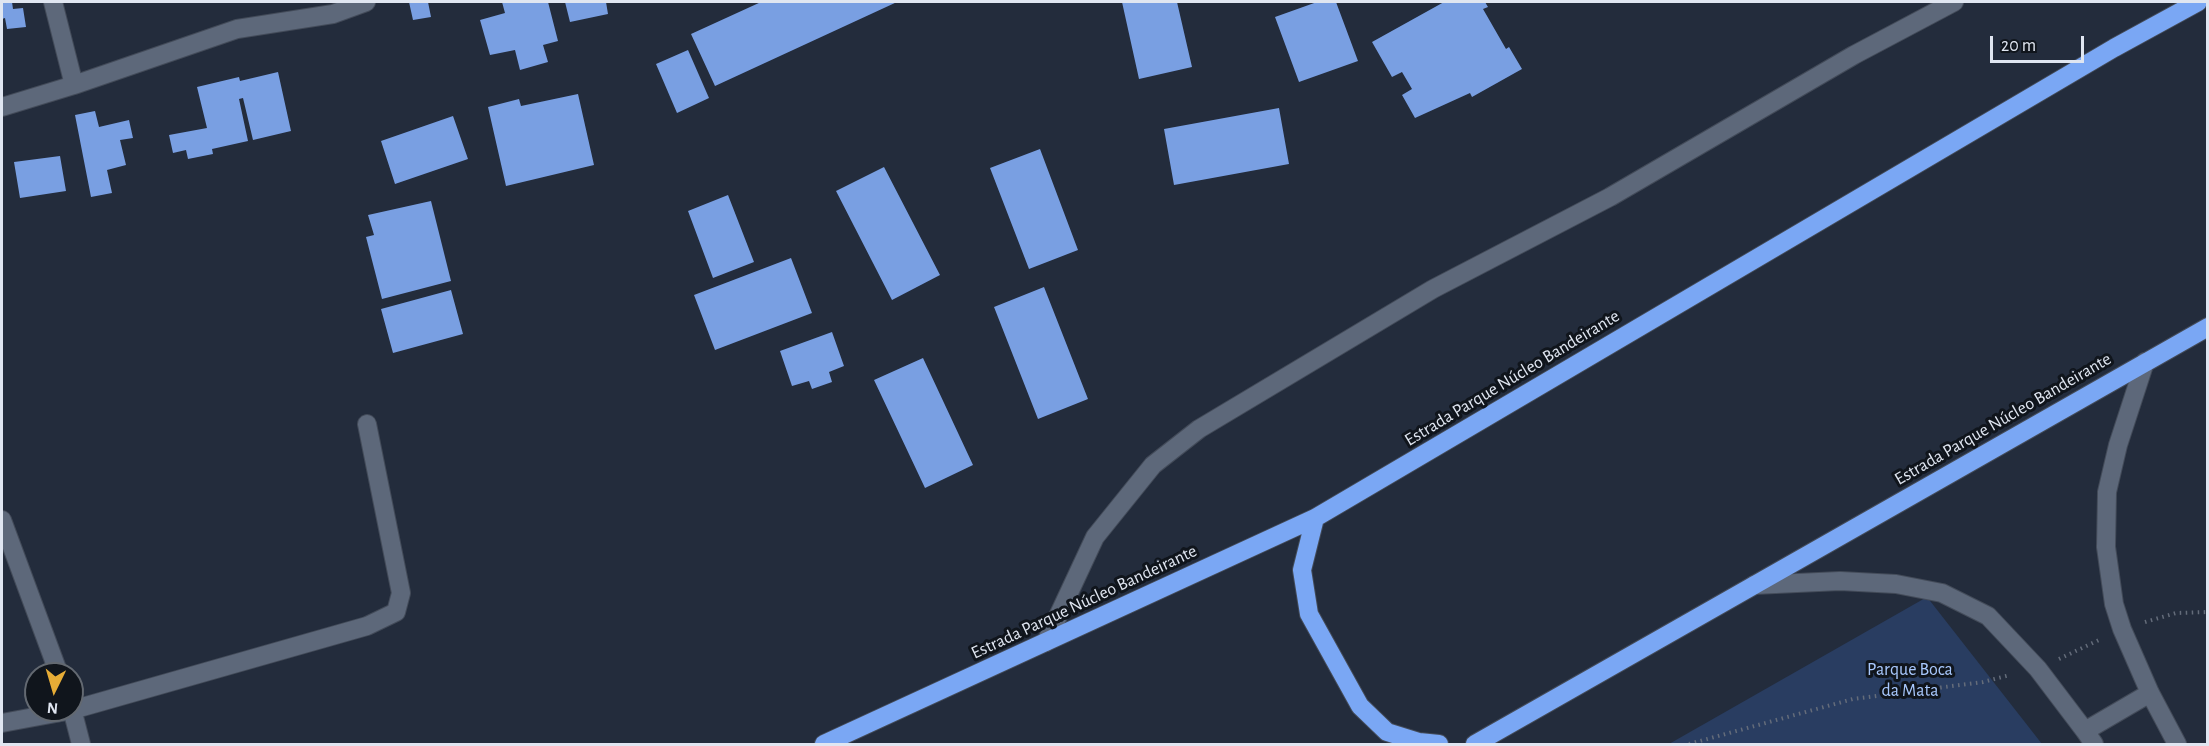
<!DOCTYPE html>
<html>
<head>
<meta charset="utf-8">
<style>
	body { margin:0 }
	#map { position:relative; width:2209px; height:746px; overflow:hidden; background:#232c3c; font-family:"Alegreya Sans",sans-serif }
	canvas { display:block }
	.frame { position:absolute; inset:0; border:3px solid #e0e6f1; pointer-events:none }
	.north { position:absolute; left:24px; top:662px; width:60px; height:60px; box-sizing:border-box; background:#10151c; border:2px solid #636971; border-radius:50%; rotate:185deg; font-size:16px; font-weight:700; line-height:24px; text-align:center; color:#e0e6f1 }
	.north::after { content:''; display:block; margin:auto; width:21px; height:27px; background:#e6ac36; clip-path:polygon(50% 0,100% 100%,50% 72%,0 100%) }
	.scale { position:absolute; left:1990px; top:36px; width:94px; height:27px; box-sizing:border-box; border:3px solid #e0e6f1; border-top:0; padding-left:8px; font-size:18px; line-height:21px; white-space:nowrap; color:#e0e6f1; -webkit-text-stroke:4px #10151c; paint-order:stroke }
</style>
</head>
<body>
<div id="map">
<canvas width="2209" height="746"></canvas>
<div class="frame"></div>
<div class="north">N</div>
<div class="scale">20 m</div>
</div>
<script>
const context = document.querySelector('canvas').getContext('2d');
context.lineJoin = 'round';
function fillPath(path, color) {
  context.fillStyle = color;
  context.fill(path, 'evenodd');
}
function shape(rows) {
  const path = new Path2D();
  for (const r of rows) {
    path.moveTo(r[0], r[1]);
    for (let i = 2; i < r.length; i += 2) path.lineTo(r[i], r[i + 1]);
  }
  return path;
}
function strokePath(path, color, width, dash) {
  context.strokeStyle = color;
  context.lineWidth = width;
  context.lineCap = dash ? 'butt' : 'round';
  context.setLineDash(dash || []);
  context.stroke(path);
}
function drawText(font, color, halo, rows, align = 'center') {
  context.font = font + ' "Alegreya Sans",sans-serif';
  context.lineWidth = 6;
  context.setLineDash([]);
  context.textBaseline = 'middle';
  context.strokeStyle = halo;
  context.fillStyle = color;
  for (const [text, x, y, turn = 0] of rows) {
    context.save();
    context.translate(x, y);
    context.rotate((+turn || 0) * Math.PI / 180);
    context.textAlign = isNaN(turn) ? turn : align;
    if (halo) context.strokeText(text, 0, 0);
    context.fillText(text, 0, 0);
    context.restore();
  }
}
fillPath(shape([
	[1927,597,2042,744,1669,744]
]), '#293d61');
fillPath(shape([
	[2,2,12,2,13,9,23,8,26,27,7,29,5,18,2,19],
	[409,2,428,2,431,17,413,20],
	[502,2,548,2,558,41,543,45,548,62,520,70,515,50,490,55,480,20,505,13],
	[565,2,606,2,608,14,570,22],
	[761,2,897,2,715,86,691,34],
	[1122,2,1177,2,1192,67,1139,79],
	[1317,2,1336,2,1358,61,1299,82,1275,17],
	[1444,2,1485,2,1488,7,1483,9,1506,49,1509,47,1522,69,1472,97,1470,93,1415,118,1402,95,1412,89,1402,72,1392,77,1372,42],
	[688,50,709,98,677,113,656,64],
	[278,72,291,131,253,140,243,98,239,99,248,141,212,149,213,154,188,159,186,150,173,153,169,135,207,128,197,87,239,77,240,81],
	[578,94,594,165,506,186,488,107,519,99,521,106],
	[1279,108,1289,164,1174,185,1164,129],
	[95,111,99,127,129,120,133,138,120,140,126,165,107,170,112,193,91,197,75,115],
	[453,116,468,159,395,184,381,141],
	[1040,149,1078,250,1029,269,990,168],
	[60,156,66,191,20,198,14,162],
	[884,167,940,275,892,300,836,191],
	[728,195,754,262,713,278,688,211],
	[431,201,451,281,382,299,366,237,374,235,368,215],
	[791,258,812,313,715,350,694,295],
	[1044,287,1088,399,1038,419,994,307],
	[451,290,463,334,393,353,381,309],
	[832,332,844,366,829,372,832,382,812,389,809,381,792,386,780,351],
	[923,358,973,465,925,488,874,380]
]), '#799fe2');
const minor = shape([
	[53,2,74,85],
	[2,107,74,85,237,29,333,14,366,2],
	[2145,362,2118,445,2107,492,2106,547,2114,604,2122,629,2150,693,2177,744],
	[2,520,59,674],
	[1754,585,1840,581,1896,584,1942,593,1988,616,2038,669,2085,731,2094,744],
	[1046,642,1095,537,1153,465,1199,429,1433,289,1610,197,1854,55,1954,2],
	[72,709,81,744],
	[72,710,367,626,396,612,401,593,367,424],
	[2,723,72,710],
	[2085,731,2150,693]
]);
const highway = shape([
	[1315,518,1302,570,1309,614,1360,706,1387,732,1419,742,1439,744],
	[824,744,1315,518,2114,48,2198,2],
	[1475,744,2208,327]
]);
strokePath(minor, '#434b59', 20);
strokePath(highway, '#434b59', 20);
strokePath(shape([
	[2145,622,2176,613,2208,612],
	[2059,659,2099,640],
	[1689,744,1853,699,1983,682,2010,675]
]), '#646c7a', 4, [1.5, 4.5]);
strokePath(minor, '#5d687a', 18);
strokePath(highway, '#7aa7f4', 18);
drawText('18px', '#e0e6f1', '#10151c', [
	["Estrada Parque Núcleo Bandeirante",1512,378,-31],
	["Estrada Parque Núcleo Bandeirante",2003,419,-30],
	["Estrada Parque Núcleo Bandeirante",1084,602,-25]
]);
drawText('18px', '#a8c8fd', '#10151c', [
	["Parque Boca",1910,670],
	["da Mata",1910,691]
]);
</script>
</body>
</html>
